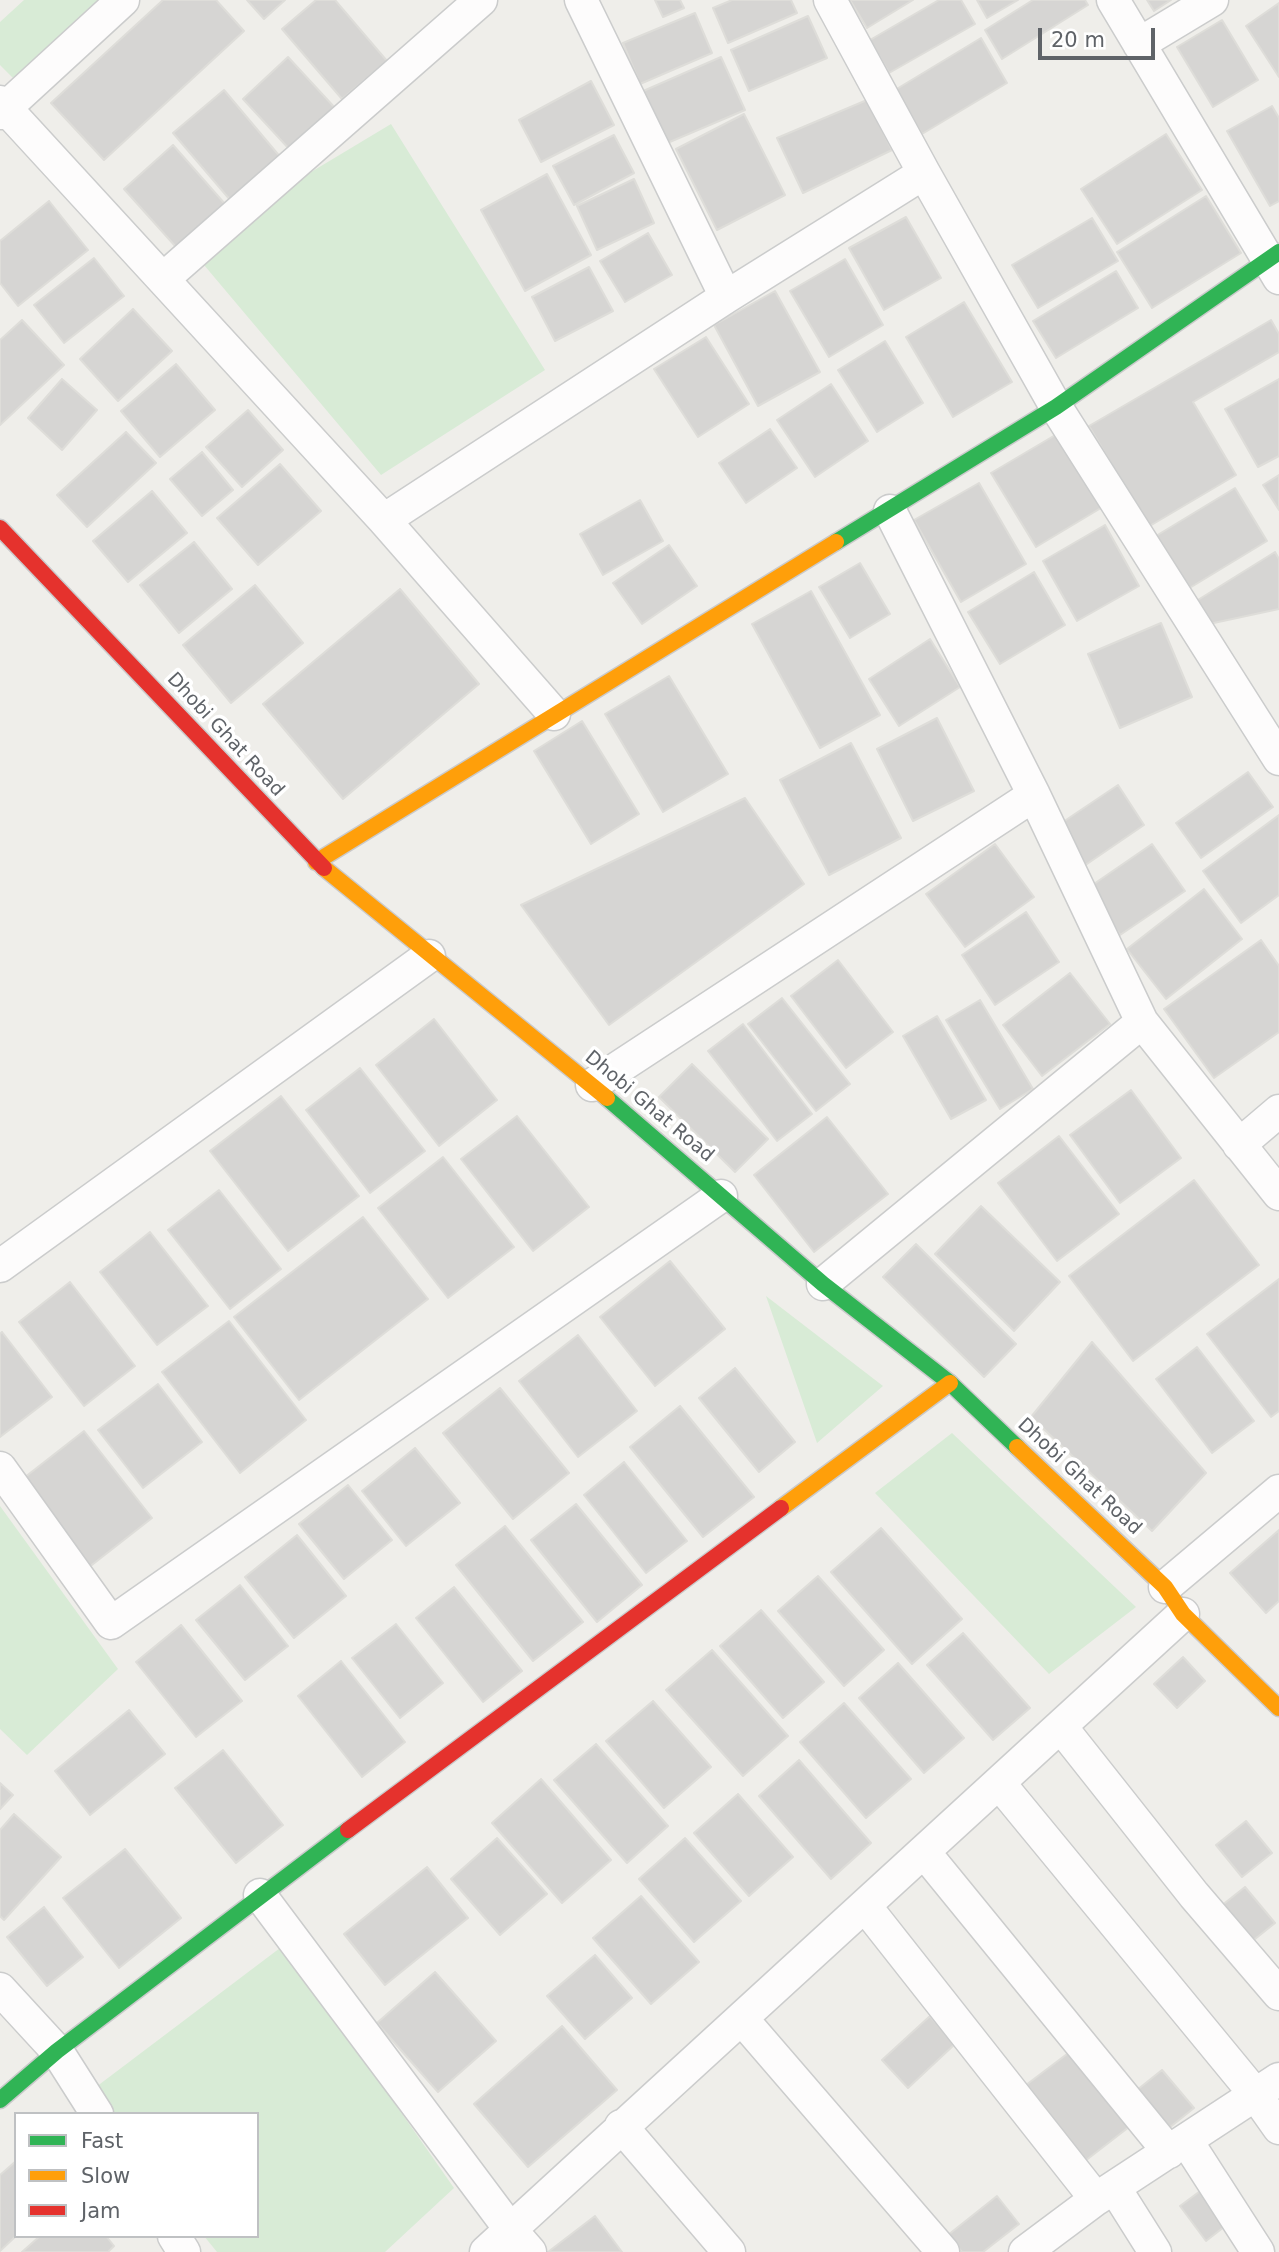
<!DOCTYPE html>
<html>
<head>
<meta charset="utf-8">
<style>
	body { margin:0 }
	#map { position:relative; width:1279px; height:2252px; overflow:hidden; background:#efeeea; font-family:"DejaVu Sans",sans-serif }
	canvas { display:block }
	.legend { position:absolute; left:14px; top:2112px; width:245px; height:126px; box-sizing:border-box; background:#fff; border:2px solid #bfc1c3; margin:0; padding:9px 12px; list-style:none; font-size:21px; color:#5f6368 }
	.legend li { display:flex; align-items:center; gap:14px; height:35px }
	.legend b { width:35px; border:2px solid #bfc1c3 }
	.scale { position:absolute; left:1038px; top:28px; width:117px; height:32px; box-sizing:border-box; border:4px solid #5f6368; border-top:0; padding-left:9px; font-size:21px; line-height:24px; white-space:nowrap; color:#5f6368; -webkit-text-stroke:5px #fff; paint-order:stroke }
</style>
</head>
<body>
<div id="map">
<canvas width="1279" height="2252"></canvas>
<ul class="legend">
<li><b style="height:9px;background:#30b455"></b>Fast</li>
<li><b style="height:9px;background:#ff9f0a"></b>Slow</li>
<li><b style="height:9px;background:#e5322d"></b>Jam</li>
</ul>
<div class="scale">20 m</div>
</div>
<script>
const context = document.querySelector('canvas').getContext('2d');
context.lineJoin = 'round';
function fillPath(path, color) {
  context.fillStyle = color;
  context.fill(path, 'evenodd');
}
function shape(rows) {
  const path = new Path2D();
  for (const r of rows) {
    path.moveTo(r[0], r[1]);
    for (let i = 2; i < r.length; i += 2) path.lineTo(r[i], r[i + 1]);
  }
  return path;
}
function strokePath(path, color, width, dash) {
  context.strokeStyle = color;
  context.lineWidth = width;
  context.lineCap = dash ? 'butt' : 'round';
  context.setLineDash(dash || []);
  context.stroke(path);
}
function drawText(font, color, halo, rows, align = 'center') {
  context.font = font + ' "DejaVu Sans",sans-serif';
  context.lineWidth = 7;
  context.setLineDash([]);
  context.textBaseline = 'middle';
  context.strokeStyle = halo;
  context.fillStyle = color;
  for (const [text, x, y, turn = 0] of rows) {
    context.save();
    context.translate(x, y);
    context.rotate((+turn || 0) * Math.PI / 180);
    context.textAlign = isNaN(turn) ? turn : align;
    if (halo) context.strokeText(text, 0, 0);
    context.fillText(text, 0, 0);
    context.restore();
  }
}
fillPath(shape([
	[24,0,102,0,14,79,0,65,0,22],
	[391,124,545,370,381,475,188,246],
	[766,1296,883,1386,817,1443],
	[952,1433,1136,1607,1049,1674,875,1493],
	[0,1506,118,1669,27,1755,0,1729],
	[284,1945,454,2188,385,2252,217,2252,204,2236,257,2236,257,2114,110,2114,92,2090]
]), '#d8ebd6');
const building = shape([
	[163,0,216,0,244,31,104,160,51,103,163,0],
	[247,0,285,0,264,19,247,0],
	[316,0,335,0,387,61,342,99,282,29,316,0],
	[655,0,680,0,684,8,663,17,655,0],
	[732,0,791,0,797,13,728,43,713,8,732,0],
	[850,0,913,0,867,28,850,0],
	[939,0,961,0,975,24,889,73,870,40,939,0],
	[977,0,1018,0,987,18,977,0],
	[1033,0,1085,0,1088,5,1002,59,985,30,1033,0],
	[1147,0,1171,0,1154,11,1147,0],
	[1279,3,1279,77,1246,26,1279,3],
	[695,13,712,53,640,84,623,43,695,13],
	[808,16,827,58,749,91,731,50,808,16],
	[1222,20,1258,80,1213,107,1177,47,1222,20],
	[981,38,1007,83,922,134,895,90,981,38],
	[288,57,336,109,291,151,243,99,288,57],
	[721,57,745,110,665,144,641,92,721,57],
	[591,81,614,125,541,162,519,120,591,81],
	[224,90,287,165,237,208,173,133,224,90],
	[867,100,892,150,803,193,777,138,867,100],
	[1272,106,1279,118,1279,201,1270,206,1227,131,1272,106],
	[744,114,785,195,717,230,676,149,744,114],
	[1166,134,1202,190,1117,244,1081,189,1166,134],
	[614,135,634,173,574,205,553,166,614,135],
	[173,145,225,204,176,247,124,189,173,145],
	[547,174,591,255,525,291,481,210,547,174],
	[634,179,654,223,597,250,577,206,634,179],
	[1206,196,1241,253,1152,308,1117,252,1206,196],
	[49,201,88,250,18,306,0,283,0,241,49,201],
	[906,217,941,278,884,310,849,248,906,217],
	[1092,218,1118,261,1038,308,1012,265,1092,218],
	[648,233,672,275,625,302,600,261,648,233],
	[94,258,124,296,64,343,34,305,94,258],
	[845,259,883,325,829,357,790,291,845,259],
	[589,267,613,311,555,341,532,297,589,267],
	[1116,271,1138,308,1056,358,1033,321,1116,271],
	[775,291,820,372,758,406,714,325,775,291],
	[964,302,1012,382,953,417,906,337,964,302],
	[133,309,172,351,118,401,80,359,133,309],
	[22,320,64,365,0,425,0,340,22,320],
	[1271,320,1279,334,1279,352,1193,402,1236,475,1148,527,1089,426,1271,320],
	[706,337,749,404,698,437,654,369,706,337],
	[885,341,923,403,877,432,838,370,885,341],
	[176,364,215,410,160,457,121,411,176,364],
	[62,379,97,410,62,450,28,418,62,379],
	[1279,379,1279,456,1258,467,1225,409,1279,379],
	[831,384,868,441,815,477,777,420,831,384],
	[248,410,283,450,242,487,206,447,248,410],
	[770,429,797,468,746,503,719,463,770,429],
	[126,432,156,463,87,527,57,495,126,432],
	[1057,434,1101,508,1036,547,991,473,1057,434],
	[202,452,233,490,202,516,170,479,202,452],
	[280,464,321,511,258,565,217,518,280,464],
	[1279,475,1279,510,1263,485,1279,475],
	[979,483,1026,564,961,602,914,520,979,483],
	[1235,488,1267,541,1183,592,1151,539,1235,488],
	[152,491,187,533,128,582,93,541,152,491],
	[640,500,663,541,603,575,580,534,640,500],
	[1105,525,1139,586,1077,621,1043,561,1105,525],
	[194,542,232,589,179,633,140,585,194,542],
	[669,545,697,586,642,624,613,583,669,545],
	[1275,552,1279,559,1279,609,1209,624,1193,603,1275,552],
	[860,563,890,614,850,638,819,587,860,563],
	[1034,572,1065,625,1000,664,968,612,1034,572],
	[255,585,303,643,231,703,183,645,255,585],
	[400,589,479,684,343,799,263,704,400,589],
	[811,591,880,715,820,748,752,624,811,591],
	[1161,623,1192,697,1120,728,1088,654,1161,623],
	[930,639,960,687,899,726,869,679,930,639],
	[669,676,728,774,663,812,605,714,669,676],
	[937,718,974,791,913,821,877,749,937,718],
	[582,721,639,814,591,844,534,751,582,721],
	[851,743,901,838,829,875,780,780,851,743],
	[1248,772,1273,807,1201,858,1176,823,1248,772],
	[1118,785,1144,825,1084,866,1057,826,1118,785],
	[745,798,804,884,609,1025,521,905,745,798],
	[1279,815,1279,895,1241,923,1203,871,1279,815],
	[995,844,1034,897,965,947,926,894,995,844],
	[1152,844,1185,891,1120,935,1088,888,1152,844],
	[1204,889,1242,939,1166,999,1127,949,1204,889],
	[1026,912,1059,962,995,1005,962,955,1026,912],
	[1261,940,1279,966,1279,1032,1214,1078,1164,1009,1261,940],
	[838,960,893,1032,846,1068,791,996,838,960],
	[1070,973,1110,1024,1042,1076,1003,1025,1070,973],
	[782,998,850,1084,816,1111,748,1024,782,998],
	[980,1000,1033,1089,1000,1109,946,1020,980,1000],
	[937,1016,986,1100,951,1119,903,1036,937,1016],
	[434,1019,497,1100,439,1146,376,1065,434,1019],
	[743,1024,812,1114,777,1141,708,1051,743,1024],
	[692,1064,768,1139,735,1172,659,1097,692,1064],
	[360,1068,425,1151,370,1193,306,1110,360,1068],
	[1131,1090,1181,1158,1120,1203,1070,1135,1131,1090],
	[281,1096,359,1196,288,1251,210,1151,281,1096],
	[517,1116,589,1207,533,1251,461,1159,517,1116],
	[827,1117,888,1194,814,1252,754,1175,827,1117],
	[1059,1136,1119,1214,1057,1261,998,1183,1059,1136],
	[443,1157,514,1247,448,1298,378,1208,443,1157],
	[1194,1180,1259,1265,1133,1361,1069,1276,1194,1180],
	[219,1190,281,1269,230,1309,168,1230,219,1190],
	[981,1206,1060,1282,1014,1331,935,1254,981,1206],
	[363,1217,428,1299,299,1400,234,1317,363,1217],
	[150,1232,208,1306,157,1345,100,1272,150,1232],
	[916,1244,1016,1344,984,1377,883,1277,916,1244],
	[670,1261,725,1329,655,1386,600,1317,670,1261],
	[1279,1279,1279,1411,1271,1417,1207,1334,1279,1279],
	[70,1282,135,1366,84,1406,19,1322,70,1282],
	[229,1321,306,1420,240,1473,162,1372,229,1321],
	[2,1332,52,1397,0,1437,0,1334,2,1332],
	[578,1335,637,1411,578,1457,519,1381,578,1335],
	[1092,1342,1206,1473,1152,1531,1031,1417,1092,1342],
	[1197,1347,1254,1421,1212,1453,1156,1379,1197,1347],
	[735,1368,795,1442,759,1472,699,1398,735,1368],
	[158,1384,202,1442,143,1488,98,1430,158,1384],
	[500,1388,569,1473,513,1519,443,1433,500,1388],
	[680,1406,754,1497,703,1537,630,1447,680,1406],
	[84,1431,152,1518,88,1568,20,1481,84,1431],
	[415,1448,460,1503,406,1546,362,1491,415,1448],
	[624,1462,687,1541,646,1573,584,1495,624,1462],
	[348,1485,392,1540,344,1579,299,1524,348,1485],
	[576,1504,642,1585,597,1622,531,1540,576,1504],
	[505,1526,583,1622,533,1661,456,1565,505,1526],
	[881,1528,962,1619,912,1664,831,1572,881,1528],
	[1279,1530,1279,1601,1266,1613,1230,1573,1279,1530],
	[297,1535,346,1596,294,1638,245,1577,297,1535],
	[818,1576,884,1650,844,1686,778,1611,818,1576],
	[240,1585,288,1646,245,1680,196,1620,240,1585],
	[454,1587,522,1671,483,1702,416,1618,454,1587],
	[761,1610,824,1682,783,1718,720,1646,761,1610],
	[396,1624,443,1683,400,1718,352,1658,396,1624],
	[181,1625,242,1701,196,1737,136,1662,181,1625],
	[963,1633,1030,1708,993,1740,927,1665,963,1633],
	[712,1650,788,1736,743,1776,666,1690,712,1650],
	[1183,1657,1205,1681,1177,1708,1154,1684,1183,1657],
	[341,1661,405,1742,362,1777,298,1696,341,1661],
	[898,1663,964,1738,924,1773,859,1698,898,1663],
	[653,1701,711,1767,664,1808,606,1741,653,1701],
	[844,1703,911,1779,866,1818,800,1742,844,1703],
	[129,1710,165,1754,90,1815,55,1771,129,1710],
	[596,1744,668,1826,627,1863,554,1780,596,1744],
	[223,1750,283,1825,236,1863,175,1788,223,1750],
	[799,1760,871,1843,831,1879,759,1796,799,1760],
	[541,1779,611,1860,562,1903,492,1823,541,1779],
	[0,1783,13,1795,0,1809,0,1783],
	[738,1794,793,1857,749,1896,694,1833,738,1794],
	[14,1814,61,1857,4,1920,0,1916,0,1830,14,1814],
	[1246,1821,1272,1853,1242,1877,1216,1845,1246,1821],
	[497,1838,547,1894,500,1935,451,1879,497,1838],
	[685,1838,741,1901,694,1942,639,1879,685,1838],
	[125,1849,181,1918,119,1968,63,1898,125,1849],
	[427,1867,468,1918,385,1985,344,1934,427,1867],
	[1245,1887,1275,1923,1245,1947,1216,1910,1245,1887],
	[641,1896,699,1962,651,2004,593,1938,641,1896],
	[44,1907,83,1957,47,1986,7,1937,44,1907],
	[595,1955,632,1998,585,2039,547,1996,595,1955],
	[435,1972,496,2041,438,2092,377,2023,435,1972],
	[930,2016,955,2044,908,2088,882,2060,930,2016],
	[562,2026,617,2090,528,2167,474,2104,562,2026],
	[1071,2051,1129,2127,1085,2161,1026,2085,1071,2051],
	[1162,2070,1194,2108,1164,2132,1132,2094,1162,2070],
	[16,2161,16,2236,0,2251,0,2175,16,2161],
	[1207,2186,1233,2220,1206,2241,1180,2206,1207,2186],
	[997,2196,1019,2224,983,2252,962,2252,948,2235,997,2196],
	[595,2216,622,2252,548,2252,595,2216],
	[40,2236,106,2236,114,2246,108,2252,22,2252,40,2236]
]);
fillPath(building, '#d6d5d3');
strokePath(building, '#deddd9', 2);
const street = shape([
	[581,0,726,297],
	[830,0,924,173,1056,407,1279,759],
	[1113,0,1279,278],
	[1139,44,1212,0],
	[0,102,384,520,554,714],
	[0,113,123,0],
	[163,279,481,0],
	[890,511,1034,795,1142,1022,1279,1194],
	[384,520,726,297,924,173],
	[592,1085,1034,795],
	[1239,1145,1279,1111],
	[0,1266,429,956],
	[823,1284,1142,1022],
	[0,1468,111,1623,721,1196],
	[1165,1587,1279,1491],
	[1061,1727,1194,1895,1279,1994],
	[999,1783,1255,2094,1279,2128],
	[924,1852,1169,2152],
	[260,1895,510,2229,530,2252],
	[865,1906,1096,2199],
	[0,1989,57,2051,97,2114],
	[742,2019,943,2252],
	[621,2126,729,2252],
	[1186,2140,1258,2252],
	[1114,2187,1155,2252],
	[174,2236,184,2252],
	[486,2252,1183,1614],
	[1025,2252,1096,2199,1279,2079]
]);
const fast = shape([
	[836,542,1056,407,1279,252],
	[607,1098,823,1284,950,1383,1017,1447],
	[0,2100,57,2051,348,1830]
]);
const slow = shape([
	[316,862,836,542],
	[324,868,607,1098],
	[1017,1447,1165,1587,1183,1614,1279,1708],
	[781,1508,950,1383]
]);
const jam = shape([
	[0,528,324,868],
	[348,1830,781,1508]
]);
strokePath(street, '#cbcccc', 35);
strokePath(fast, '#cacacb', 19);
strokePath(slow, '#cacacb', 19);
strokePath(jam, '#cacacb', 19);
strokePath(street, '#fdfcfc', 32);
strokePath(fast, '#30b455', 16);
strokePath(slow, '#ff9f0a', 16);
strokePath(jam, '#e5322d', 16);
drawText('19px', '#5f6368', '#fff', [
	["Dhobi Ghat Road",225,735,47],
	["Dhobi Ghat Road",649,1107,40],
	["Dhobi Ghat Road",1079,1477,43]
]);
</script>
</body>
</html>
